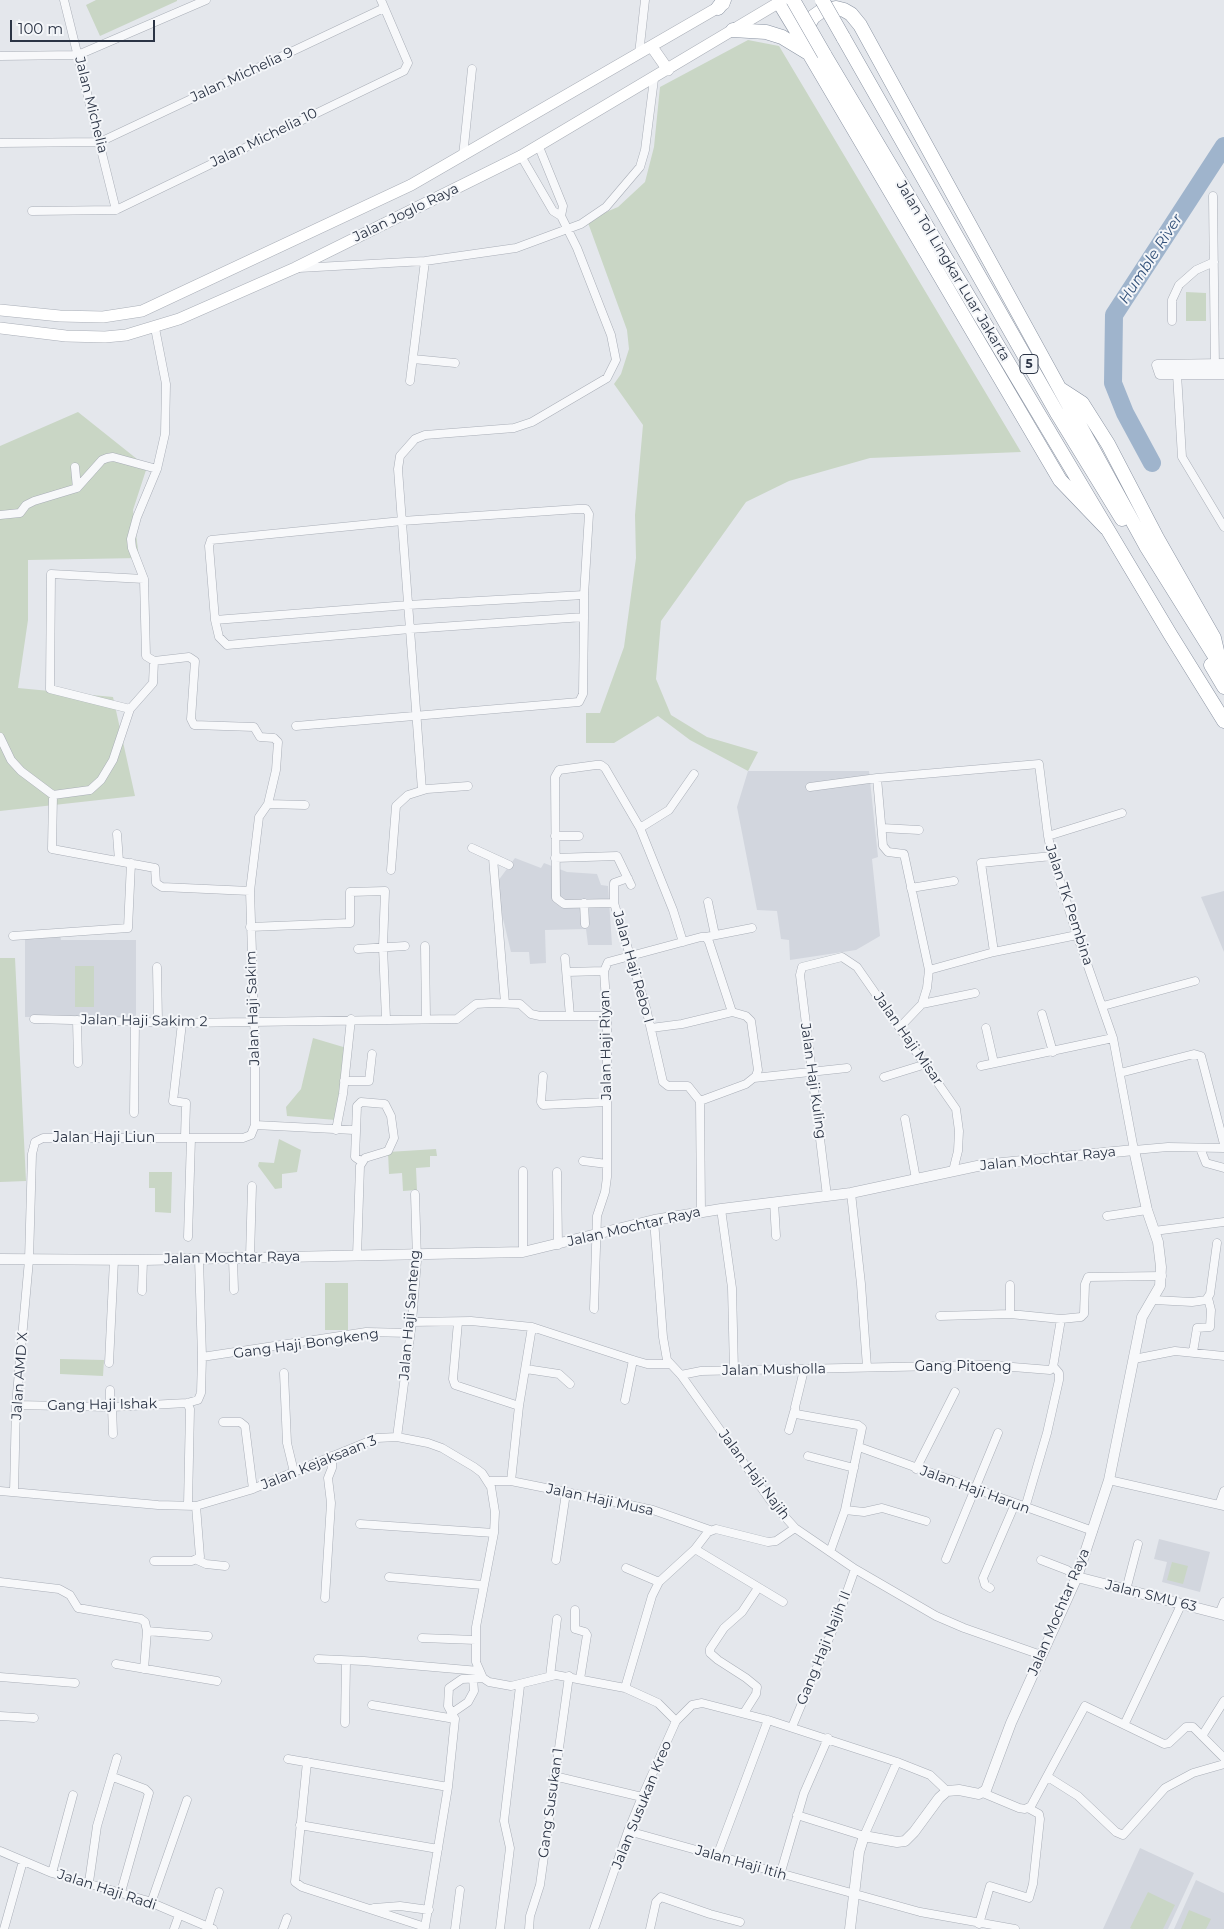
<!DOCTYPE html>
<html>
<head>
<meta charset="utf-8">
<style>
	body { margin:0 }
	#map { position:relative; width:1224px; height:1929px; overflow:hidden; background:#e4e7ec; font-family:Montserrat,sans-serif }
	canvas { display:block }
	.scale { position:absolute; left:10px; top:20px; width:145px; height:22px; box-sizing:border-box; border:2px solid #2b3445; border-top:0; padding-left:6px; font-size:15px; line-height:18px; white-space:nowrap; color:#2b3445; -webkit-text-stroke:4px #f4f6f9; paint-order:stroke }
</style>
</head>
<body>
<div id="map">
<canvas width="1224" height="1929"></canvas>
<div class="scale">100 m</div>
</div>
<script>
const context = document.querySelector('canvas').getContext('2d');
context.lineJoin = 'round';
function fillPath(path, color) {
  context.fillStyle = color;
  context.fill(path, 'evenodd');
}
function shape(rows) {
  const path = new Path2D();
  for (const r of rows) {
    path.moveTo(r[0], r[1]);
    for (let i = 2; i < r.length; i += 2) path.lineTo(r[i], r[i + 1]);
  }
  return path;
}
function strokePath(path, color, width, dash) {
  context.strokeStyle = color;
  context.lineWidth = width;
  context.lineCap = dash ? 'butt' : 'round';
  context.setLineDash(dash || []);
  context.stroke(path);
}
function drawText(font, color, halo, rows, align = 'center') {
  context.font = font + ' Montserrat,sans-serif';
  context.lineWidth = 4;
  context.setLineDash([]);
  context.textBaseline = 'middle';
  context.strokeStyle = halo;
  context.fillStyle = color;
  for (const [text, x, y, turn = 0] of rows) {
    context.save();
    context.translate(x, y);
    context.rotate((+turn || 0) * Math.PI / 180);
    context.textAlign = isNaN(turn) ? turn : align;
    if (halo) context.strokeText(text, 0, 0);
    context.fillText(text, 0, 0);
    context.restore();
  }
}
fillPath(shape([
	[748,771,869,771,878,857,872,859,880,936,856,950,790,960,789,940,781,939,777,911,757,910,737,807],
	[515,858,541,868,544,863,567,872,597,874,601,885,608,886,612,945,588,945,586,929,545,930,546,963,530,964,529,952,511,952,495,885],
	[1224,891,1224,952,1201,897],
	[60,935,61,940,136,940,136,1017,25,1017,25,936],
	[1159,1539,1210,1552,1200,1592,1162,1582,1167,1562,1154,1559],
	[1140,1848,1194,1873,1168,1929,1103,1929],
	[1196,1880,1224,1893,1224,1929,1174,1929]
]), '#d2d6de');
fillPath(shape([
	[96,0,177,0,177,1,100,36,86,5],
	[748,40,779,46,1021,452,870,458,789,481,746,502,661,621,656,679,671,715,707,737,758,752,748,771,690,740,658,716,614,743,586,743,586,713,600,713,624,647,636,558,635,515,643,425,614,384,621,374,629,349,627,330,587,220,618,207,645,182,654,147,660,87],
	[1186,292,1206,293,1206,321,1186,321],
	[78,412,147,467,133,510,139,558,28,560,28,620,18,688,113,697,135,796,0,811,0,446],
	[0,958,15,958,26,1181,0,1182],
	[75,966,94,966,94,1007,75,1007],
	[313,1038,350,1049,336,1120,287,1116,286,1107,301,1089],
	[279,1139,301,1150,297,1172,282,1174,282,1188,275,1189,258,1166,259,1162,274,1163],
	[436,1149,437,1156,430,1156,430,1167,416,1168,417,1190,403,1191,402,1173,389,1174,388,1152],
	[149,1172,172,1172,171,1213,155,1212,155,1188,149,1188],
	[325,1283,348,1283,348,1330,325,1330],
	[60,1359,104,1360,103,1376,60,1374],
	[1172,1562,1188,1566,1183,1584,1167,1580],
	[1148,1892,1175,1905,1163,1929,1132,1929,1130,1928],
	[1189,1910,1211,1919,1206,1929,1181,1929]
]), '#c9d6c5');
strokePath(shape([
	[1152,463,1125,413,1113,383,1114,315,1224,146]
]), '#9fb4cc', 18);
const minor = shape([
	[64,0,116,210],
	[639,54,645,0],
	[0,56,78,55,206,0],
	[0,143,100,142,384,8],
	[539,147,563,206,561,216],
	[463,156,472,69],
	[1213,196,1215,369],
	[32,211,116,210,404,71,408,63,381,0],
	[299,268,425,261,516,248,581,224,606,207,640,167,645,150,654,79],
	[1172,321,1172,300,1179,285,1196,270,1214,262],
	[413,359,455,363],
	[1177,374,1182,457,1224,527],
	[410,381,425,261],
	[75,467,77,488],
	[0,515,20,513,26,505,34,501,77,488,102,460,107,458,113,457,157,469],
	[215,620,408,605,584,595],
	[154,661,146,656,144,579,132,548,131,539,137,517,157,469,165,434,166,384,155,328],
	[130,709,50,689,51,574,144,579],
	[296,726,579,702,583,694,584,617,584,595,589,514,586,509,578,509,402,521,211,540,209,546,215,620,219,637,227,645,410,629,584,617],
	[0,737,11,760,21,771,53,795,90,790,101,780,113,760,130,709,153,683,154,661],
	[877,778,883,846,888,852,904,854,929,970,927,988,922,1004,900,1027],
	[810,787,877,778,1039,764,1048,836,1052,856,1077,935,1113,1038,1134,1150,1168,1147,1224,1148],
	[422,790,398,469,400,456,415,439,425,435,514,428,532,422,607,378,616,360,611,335,577,248,561,216,553,211,521,156],
	[53,795,52,849,155,868,156,883,162,887,250,891],
	[268,804,305,805],
	[640,828,669,810,694,774],
	[882,828,919,830],
	[117,834,119,861],
	[555,836,579,836],
	[1048,836,1122,813],
	[472,848,509,865],
	[493,858,505,1003],
	[555,858,617,856,631,885],
	[391,870,396,806,408,795,427,789,468,786],
	[628,878,614,883,614,903,646,1008,663,1082,668,1086,688,1086,700,1101,701,1212],
	[911,888,954,881],
	[708,902,715,935],
	[584,903,585,924],
	[614,903,564,904,556,898,555,777,559,770,596,765,601,765,605,768,640,828,673,910,683,942],
	[250,927,350,923,350,892,385,891,383,947,386,1019],
	[13,936,128,928,131,863],
	[706,937,752,928],
	[425,946,426,1019],
	[358,949,405,946],
	[994,952,981,863,1052,856],
	[565,958,570,1016],
	[157,967,158,1022],
	[929,970,994,952,1077,935],
	[567,972,604,971],
	[922,1004,975,993],
	[1103,1006,1195,981],
	[1042,1014,1053,1052],
	[34,1019,182,1023,457,1019,476,1004,492,1003,520,1004,531,1014,540,1016,607,1016],
	[77,1020,78,1063],
	[182,1023,173,1101,186,1103,185,1137],
	[651,1028,682,1024,732,1012],
	[986,1028,994,1063],
	[981,1066,1113,1038],
	[1120,1073,1194,1054,1201,1056,1224,1144],
	[543,1076,541,1102,543,1105,607,1102],
	[884,1077,926,1064],
	[754,1078,847,1068],
	[344,1081,369,1081,372,1054],
	[134,1113,135,1021],
	[905,1119,916,1179],
	[255,1125,354,1130],
	[336,1130,343,1094,351,1019],
	[1200,1148,1206,1163,1224,1168],
	[583,1161,607,1164],
	[557,1172,558,1245],
	[851,1193,861,1284,867,1367],
	[827,1196,800,975,802,967,842,957,857,967,956,1109,959,1131,958,1151,953,1171],
	[774,1202,776,1236],
	[721,1209,732,1288,734,1371],
	[1107,1216,1147,1210],
	[654,1220,663,1337,667,1360,681,1375,770,1500,795,1528,855,1569,936,1616,964,1628,1041,1655],
	[1154,1231,1224,1222],
	[188,1237,191,1138],
	[523,1252,523,1171],
	[357,1256,360,1166,365,1158,388,1151,394,1138,391,1116,385,1104,361,1102,357,1106,355,1157,362,1162],
	[250,1257,252,1186],
	[233,1258,234,1290],
	[1010,1285,1010,1314],
	[142,1291,143,1260],
	[1154,1300,1192,1302,1206,1300,1210,1294,1217,1243],
	[594,1309,597,1216,605,1192,607,1177,607,1016,604,971,608,962,701,937,706,937,709,942,732,1012,746,1016,751,1021,758,1070,756,1076,746,1084,700,1101],
	[940,1316,1010,1314,1061,1319],
	[412,1322,471,1321,532,1327,633,1360,647,1364,670,1364],
	[458,1322,453,1379,455,1385,519,1406],
	[1193,1352,1197,1328,1210,1327,1211,1310,1208,1298],
	[202,1357,366,1332,410,1333],
	[1134,1359,1175,1351,1224,1356],
	[109,1363,114,1260],
	[526,1369,559,1374,570,1384],
	[804,1370,795,1407,796,1414,858,1425,862,1428,845,1510,830,1552],
	[284,1373,287,1443,294,1472],
	[681,1375,701,1371,988,1365,1050,1370,1053,1367,1061,1319,1081,1317,1084,1314,1085,1284,1088,1277,1162,1276],
	[625,1400,633,1360],
	[187,1403,190,1409,188,1505],
	[16,1405,112,1407,187,1403,198,1400,201,1393,202,1357,199,1259],
	[110,1407,110,1390],
	[112,1407,113,1434],
	[223,1422,240,1422,245,1426,253,1489],
	[789,1430,794,1412],
	[397,1437,412,1322,417,1260,415,1194],
	[859,1447,1093,1531],
	[808,1456,854,1468],
	[916,1469,955,1392],
	[1109,1480,1224,1506],
	[488,1481,511,1481,625,1504,653,1510,710,1530],
	[511,1481,519,1406,532,1327],
	[0,1491,158,1505,196,1506,250,1490,377,1438,397,1437,428,1443,442,1448,474,1467,482,1473,491,1487,495,1512,494,1533,476,1627,476,1662,483,1678,489,1682,511,1686,556,1675,625,1688,658,1703,676,1721],
	[14,1492,16,1405,29,1260,32,1154,35,1142,43,1138,243,1138,251,1135,255,1125,255,1046,250,891,259,817,268,804,276,770,278,742,274,738,260,737,254,727,194,725,191,719,195,661,189,657,154,661],
	[1219,1505,1224,1491],
	[1025,1508,1047,1433,1059,1380,1059,1373,1053,1366],
	[845,1510,864,1512,882,1508,926,1521],
	[360,1524,494,1533],
	[695,1549,783,1602],
	[946,1559,998,1433],
	[197,1560,206,1564,225,1566],
	[556,1560,566,1493],
	[1041,1560,1067,1570,1077,1577],
	[154,1561,192,1561,200,1557,196,1506],
	[626,1568,659,1582],
	[389,1577,483,1585],
	[0,1582,59,1589,70,1595,78,1608,141,1619,145,1622,147,1631,144,1669],
	[990,1588,985,1585,983,1578,1015,1504],
	[1126,1590,1138,1544],
	[325,1598,331,1503,328,1478,332,1468,332,1456],
	[575,1610,575,1629,585,1632,587,1635,580,1679],
	[1219,1614,1224,1602],
	[147,1631,208,1636],
	[422,1638,476,1640],
	[318,1659,364,1661,479,1671],
	[116,1664,217,1681],
	[550,1676,557,1619],
	[0,1677,75,1683],
	[625,1688,652,1596,659,1582,695,1549,708,1532,716,1529,768,1542,776,1541,795,1528],
	[372,1705,455,1719],
	[452,1713,468,1702,474,1691,473,1678],
	[744,1713,756,1694,757,1687,746,1678,718,1660,710,1653,710,1649,724,1628,742,1612,758,1588],
	[0,1716,34,1718],
	[345,1723,346,1661],
	[1125,1723,1182,1603],
	[792,1727,838,1617,855,1569],
	[1202,1736,1224,1701],
	[288,1759,448,1787,425,1927,302,1887,295,1882,307,1762],
	[554,1776,642,1797],
	[113,1777,145,1789,149,1793,121,1892],
	[1048,1777,1078,1796,1116,1832,1123,1835,1165,1788,1193,1773,1224,1764],
	[448,1787,455,1719,448,1706,449,1688,462,1679,483,1678],
	[983,1793,1019,1808,1025,1809,1031,1806,1085,1706,1164,1744,1169,1743,1186,1727,1193,1727,1224,1758],
	[797,1815,864,1836,897,1762],
	[300,1825,438,1849],
	[628,1831,920,1912,1015,1929],
	[0,1851,52,1873,145,1900,213,1929],
	[717,1856,768,1720],
	[52,1873,73,1795],
	[780,1875,804,1793,828,1738],
	[89,1882,97,1826,117,1758],
	[151,1903,187,1800],
	[374,1908,400,1906,429,1910],
	[979,1924,990,1886,1029,1898,1033,1884,1040,1819,1039,1814,1028,1808],
	[208,1927,219,1892],
	[4,1929,23,1861],
	[174,1929,179,1915],
	[283,1929,287,1918],
	[455,1929,460,1890],
	[500,1929,510,1848,504,1821,520,1686],
	[529,1929,530,1916,540,1885,569,1676],
	[594,1929,628,1831,642,1797,676,1721,692,1705,702,1703,768,1720,897,1762,930,1775,947,1791],
	[650,1929,656,1902,661,1897,710,1914,740,1922]
]);
const tertiary = shape([
	[1224,364,1157,365,1160,374,1224,374],
	[0,1259,143,1260,523,1252,654,1220,721,1209,851,1193,982,1165,1134,1150,1147,1210,1158,1242,1161,1267,1160,1286,1142,1317,1109,1480,1077,1577,1011,1723,986,1790,979,1794,959,1790,947,1791,939,1798,914,1832,905,1841,897,1842,864,1836,859,1852,850,1929],
	[1077,1577,1224,1615]
]);
const secondary = shape([
	[652,47,668,70],
	[0,310,60,316,103,317,142,311,411,185,724,4],
	[0,328,66,336,105,337,126,335,179,319,295,268,521,156,783,0]
]);
const motorway = shape([
	[779,2,805,45],
	[718,8,724,0],
	[733,30,766,32,782,37,810,54],
	[843,37,1057,413,1122,519],
	[824,54,1170,634,1224,721],
	[1062,390,1082,403,1108,444,1157,538,1214,638,1218,655],
	[1106,528,1060,480,810,55,806,47,805,31,813,17,820,12,836,8,844,10,851,14,860,25,1146,546,1224,671],
	[1211,665,1224,687]
]);
strokePath(minor, '#a9aeb7', 9);
strokePath(tertiary, '#a9aeb7', 11);
strokePath(secondary, '#a9aeb7', 12);
strokePath(motorway, '#8b94a3', 15);
strokePath(minor, '#f7f8fa', 8);
strokePath(tertiary, '#f7f8fa', 10);
strokePath(secondary, '#fff', 11);
strokePath(motorway, '#fff', 14);
const motorwayBridge = shape([
	[793,0,824,54],
	[822,0,843,37]
]);
strokePath(motorwayBridge, '#8b94a3', 15, []);
strokePath(motorwayBridge, '#fff', 14);
for (const [x, y, w] of [
	[1029,364,18]
]) {
  const box = new Path2D();
  box.roundRect(x - w / 2, y - 9.5, w, 19, 4);
  context.fillStyle = '#f4f6f9';
  context.fill(box);
  strokePath(box, '#2b3445', 1);
}
drawText('bold 12px', '#2b3445', null, [
	["5",1029,364]
]);
drawText('14px', '#2b3445', '#f4f6f9', [
	["Jalan Michelia 9",242,75,-25],
	["Jalan Michelia",91,105,76],
	["Jalan Michelia 10",264,138,-26],
	["Jalan Joglo Raya",406,213,-26],
	["Jalan Tol Lingkar Luar Jakarta",953,271,59],
	["Jalan TK Pembina",1069,905,72],
	["Jalan Haji Rebo I",633,967,74],
	["Jalan Haji Sakim",253,1008,-92],
	["Jalan Haji Sakim 2",144,1021,1],
	["Jalan Haji Misar",908,1039,55],
	["Jalan Haji Riyan",606,1045,-91],
	["Jalan Haji Kuling",813,1081,82],
	["Jalan Haji Liun",104,1138],
	["Jalan Mochtar Raya",1048,1159,-6],
	["Jalan Mochtar Raya",634,1227,-13],
	["Jalan Mochtar Raya",232,1258,-1],
	["Jalan Haji Santeng",410,1315,-85],
	["Gang Haji Bongkeng",306,1344,-8],
	["Gang Pitoeng",963,1367],
	["Jalan Musholla",774,1370,-1],
	["Jalan AMD X",20,1376,-86],
	["Gang Haji Ishak",102,1405,-1],
	["Jalan Kejaksaan 3",319,1463,-22],
	["Jalan Haji Najih",754,1475,53],
	["Jalan Haji Harun",975,1490,20],
	["Jalan Haji Musa",600,1500,12],
	["Jalan SMU 63",1151,1596,14],
	["Jalan Mochtar Raya",1059,1612,-67],
	["Gang Haji Najih II",824,1648,-68],
	["Gang Susukan 1",551,1803,-82],
	["Jalan Susukan Kreo",642,1805,-68],
	["Jalan Haji Itih",741,1863,16],
	["Jalan Haji Radi",107,1890,18]
]);
drawText('italic 15px', '#34527a', '#f4f6f9', [
	["Humble River",1151,259,-57]
]);
</script>
</body>
</html>
